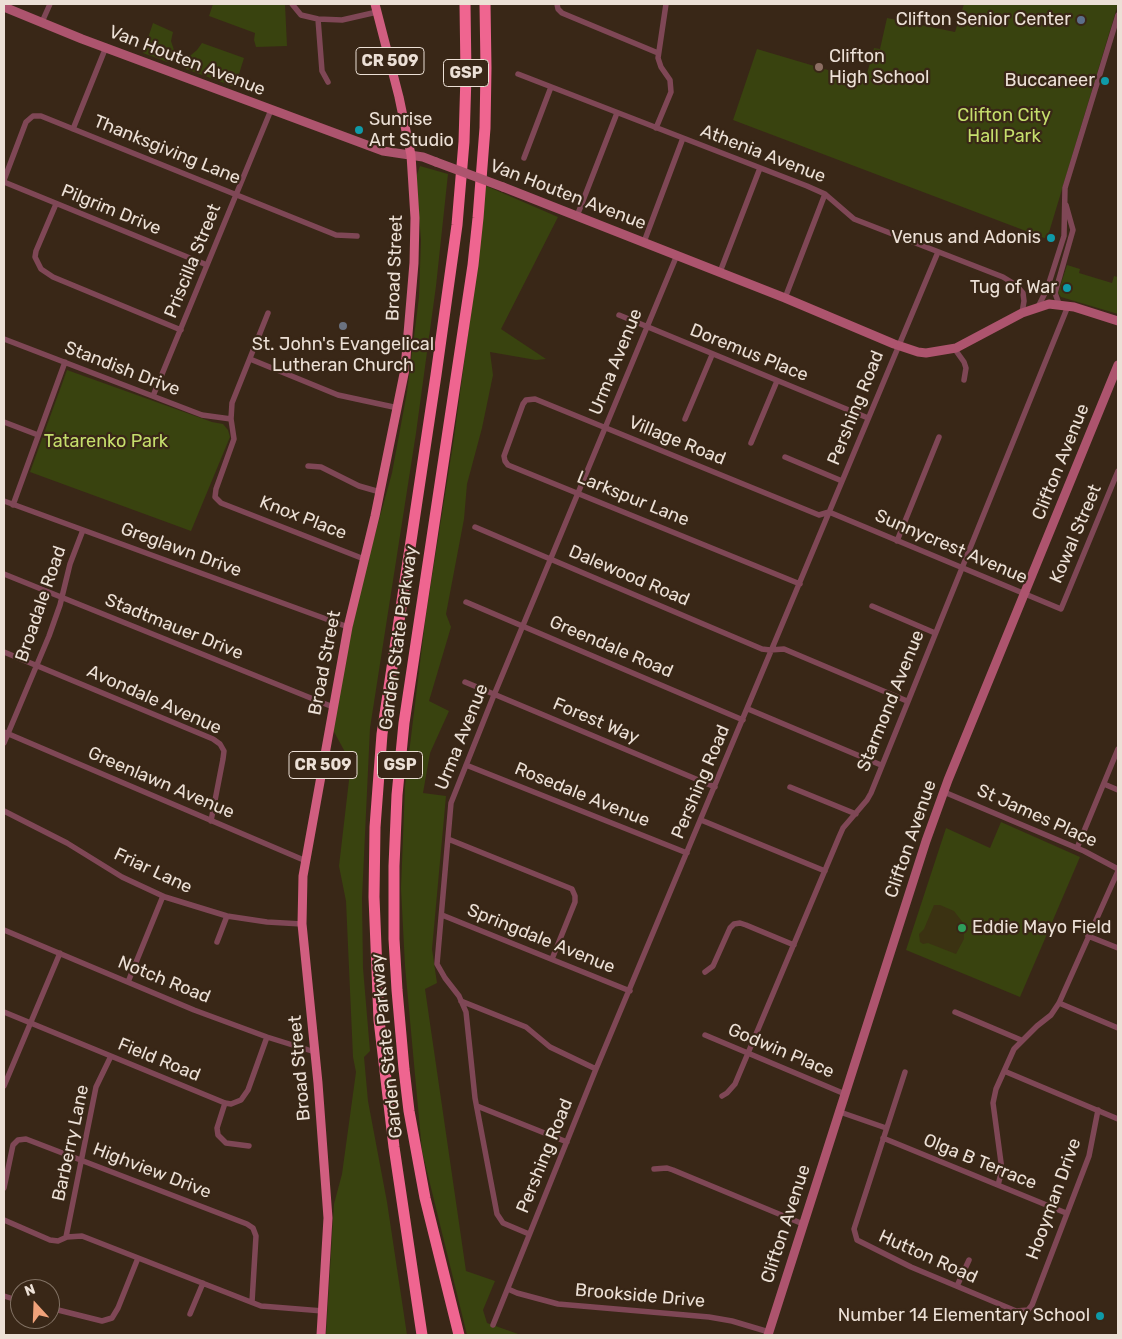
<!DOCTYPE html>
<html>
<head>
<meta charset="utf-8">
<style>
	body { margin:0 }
	#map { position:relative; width:1122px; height:1339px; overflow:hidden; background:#392717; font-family:Rubik,sans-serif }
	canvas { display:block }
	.frame { position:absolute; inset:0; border:5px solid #ece0d6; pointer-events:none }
	.north { position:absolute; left:10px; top:1279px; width:50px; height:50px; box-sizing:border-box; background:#392717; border:1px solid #817163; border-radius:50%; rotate:340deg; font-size:14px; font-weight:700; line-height:20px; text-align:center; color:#ece0d6 }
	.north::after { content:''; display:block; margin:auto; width:18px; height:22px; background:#f0a27a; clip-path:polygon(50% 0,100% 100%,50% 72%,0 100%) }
</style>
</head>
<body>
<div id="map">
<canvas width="1122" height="1339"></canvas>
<div class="frame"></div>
<div class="north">N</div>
</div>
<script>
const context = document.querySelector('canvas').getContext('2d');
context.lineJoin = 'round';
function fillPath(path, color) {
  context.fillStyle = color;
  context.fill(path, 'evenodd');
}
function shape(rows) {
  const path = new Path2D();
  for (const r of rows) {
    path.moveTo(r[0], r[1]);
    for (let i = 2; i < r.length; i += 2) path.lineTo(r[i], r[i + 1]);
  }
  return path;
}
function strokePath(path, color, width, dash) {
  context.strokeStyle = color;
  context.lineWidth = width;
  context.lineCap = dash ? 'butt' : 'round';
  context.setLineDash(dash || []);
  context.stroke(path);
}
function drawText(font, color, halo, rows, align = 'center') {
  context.font = font + ' Rubik,sans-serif';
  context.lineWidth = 4.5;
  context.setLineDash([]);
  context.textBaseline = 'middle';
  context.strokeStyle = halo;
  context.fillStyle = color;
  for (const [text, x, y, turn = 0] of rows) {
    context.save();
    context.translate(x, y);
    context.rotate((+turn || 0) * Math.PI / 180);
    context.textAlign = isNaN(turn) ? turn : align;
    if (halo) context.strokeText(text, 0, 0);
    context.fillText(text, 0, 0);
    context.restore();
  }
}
fillPath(shape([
	[213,4,285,4,287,46,256,47,254,40,255,33,209,16],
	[964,4,1118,4,1047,239,733,120,757,49,865,81,874,48,880,49,887,18,955,32],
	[153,23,173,32,171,41,174,50,172,59,167,62,143,53],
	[202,43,244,58,235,87,186,69,185,60,197,50],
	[420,166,448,174,436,286,416,433,370,728,362,898,363,968,370,1051,364,1057,368,1101,387,1202,407,1335,326,1335,334,1204,342,1174,356,1072,353,1057,346,901,339,866,351,763,333,730,346,656,362,581,392,473,407,392,419,297,421,240,416,177],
	[484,185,558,217,501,329,546,359,536,360,490,352,493,375,482,428,467,484,464,519,446,614,451,627,429,701,449,711,430,753,423,793,446,796,432,949,437,983,425,989,466,1271,495,1281,483,1310,487,1323,521,1335,467,1335,422,1151,405,966,401,888,405,786,426,614,454,438,476,274],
	[1067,265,1080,269,1079,273,1112,283,1114,276,1118,277,1118,314,1061,297,1058,293],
	[67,370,212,422,223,424,228,430,230,437,191,531,30,472],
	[1001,822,1080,857,1020,997,906,950,946,828,990,848]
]), '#39430f');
fillPath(shape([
	[934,905,940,905,954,911,964,924,964,939,956,954,928,943,923,944,920,942,919,934,924,929]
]), '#3b3212');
strokePath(shape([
	[292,4,301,15,318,19,342,20,377,12],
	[557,4,558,9,562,13,658,53],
	[318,19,322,71,328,82],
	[42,22,50,4],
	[518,74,807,186,825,194,854,219,1003,277,1016,285,1023,293,1024,301,1022,313],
	[656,128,671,92,670,80,661,67,658,58,666,4],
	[73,129,106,47],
	[524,158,551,87],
	[4,180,26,122,33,116,41,116,336,235,357,236],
	[4,182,207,265],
	[56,204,36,251,35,257,41,269,53,277,181,330],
	[577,216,617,113],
	[644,242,683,138],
	[720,272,760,168],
	[785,298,825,194],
	[1059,304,1055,293,1073,230,1066,205],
	[1038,307,1047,289,1064,236,1065,188,1118,15],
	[268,313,232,403,231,419,234,439,216,489,215,497,221,503,364,559],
	[619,315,868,418],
	[4,339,202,415,231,419],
	[954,348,964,362,966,368,964,380],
	[250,359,338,395,398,408],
	[153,396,271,110],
	[685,419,712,355],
	[4,422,38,435],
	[751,443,777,381],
	[785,457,842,481],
	[308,466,321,467,359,486,380,492],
	[4,501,348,627],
	[13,505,65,362],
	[475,527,762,649,770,650,784,649,907,701],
	[897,541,939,437],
	[4,574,333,707],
	[800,584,508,465,505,461,504,456,523,404,526,400,535,399,819,515,829,512,1061,609,1118,471],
	[466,602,743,720],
	[872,606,935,633],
	[4,652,213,739,220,744,224,751,223,759,211,821],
	[465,682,715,787],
	[748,709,881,765],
	[4,732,306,861],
	[4,743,49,636,60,605,70,564,83,530],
	[466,765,687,853],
	[1104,784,1118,790],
	[790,787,856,814],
	[944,792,1084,851,1118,869],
	[4,811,67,843,122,877,165,897,227,916,267,922,302,924],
	[701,820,825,871],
	[448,839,572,889,575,896,575,902,552,959],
	[1077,848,1118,749],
	[442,915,630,991],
	[4,930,194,1010,267,1037,315,1052],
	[1088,936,1118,948],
	[217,942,227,916],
	[705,972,713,966,730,928,734,924,740,923,746,925,794,945],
	[128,982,163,896],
	[461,1001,526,1027,550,1047,596,1069],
	[1059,1003,1118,1028],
	[4,1012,225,1103,231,1104,241,1100,248,1090,267,1037],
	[955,1012,1021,1040],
	[705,1035,845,1094],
	[1004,1071,1118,1119],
	[905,1072,854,1229,857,1240,911,1267,1016,1311,1028,1310,1032,1305,1089,1156,1098,1110],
	[4,1086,60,953],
	[722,1096,727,1093,735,1084,839,837,843,828,867,800,871,793,1068,306],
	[225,1103,217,1128,218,1135,226,1143,249,1146],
	[477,1106,567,1142],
	[840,1112,886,1128],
	[883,1138,1066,1213],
	[654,1169,667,1168,673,1170,803,1224],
	[998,1185,1002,1170,993,1103,996,1089,1014,1049,1037,1026,1051,1015,1059,1003,1118,871],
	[4,1188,13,1145,18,1140,26,1139,247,1224,253,1228,256,1236,252,1302],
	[4,1220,50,1240,58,1241,67,1237,82,1236,261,1306,323,1311],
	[529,1234,503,1223,497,1214,475,1098,466,1012,459,996,445,978,437,964,451,803,494,695,677,255],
	[66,1237,96,1087,111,1056],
	[957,1286,969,1260],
	[508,1289,517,1293,558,1304,709,1317,732,1321,769,1332],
	[4,1296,20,1301],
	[50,1308,102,1321,112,1318,118,1308,138,1258],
	[190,1314,203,1283],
	[493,1325,596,1069,938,252]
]), '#7f4756', 5.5);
strokePath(shape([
	[4,7,82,39,383,151,423,157,436,162],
	[503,187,785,298,894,344,918,352,926,353,956,348,1022,313,1049,304,1074,307,1118,321],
	[768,1335,926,841,948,780,1118,365]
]), '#ad546e', 9);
strokePath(shape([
	[321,1335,328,1218,318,1083,302,924,303,876,348,627,375,516,405,369,414,263,415,218,411,155,399,97,375,4]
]), '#d05e80', 9);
strokePath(shape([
	[422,1335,394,1147,379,1020,374,897,375,827,382,734,436,375,457,225,464,142,466,75,465,4],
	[459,1335,425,1198,409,1111,404,1069,397,990,394,939,394,866,397,795,404,723,473,265,478,218,485,128,486,68,485,4]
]), '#ef6590', 11);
strokePath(shape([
	[436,162,503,187]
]), '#ad546e', 9);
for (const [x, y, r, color] of [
	[1081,20,5,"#5c6f8a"],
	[819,67,5,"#8d6e63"],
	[1105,81,5,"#0f9aa8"],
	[359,130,5,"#0f9aa8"],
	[1051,238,5,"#0f9aa8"],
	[1067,288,5,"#0f9aa8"],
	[343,326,5,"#6b7280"],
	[962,928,5,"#2e9e5b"],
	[1100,1316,5,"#0f9aa8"]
]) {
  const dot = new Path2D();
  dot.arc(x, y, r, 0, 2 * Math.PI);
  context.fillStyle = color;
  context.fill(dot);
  strokePath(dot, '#392717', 2);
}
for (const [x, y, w] of [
	[390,61,68],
	[466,73,45],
	[323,765,68],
	[400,765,45]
]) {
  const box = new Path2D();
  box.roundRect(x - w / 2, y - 13.5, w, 27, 4);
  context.fillStyle = '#392717';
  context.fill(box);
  strokePath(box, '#ece0d6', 1);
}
drawText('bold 16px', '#ece0d6', null, [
	["CR 509",390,61],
	["GSP",466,73],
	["CR 509",323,765],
	["GSP",400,765]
]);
drawText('18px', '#ece0d6', '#392717', [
	["Clifton Senior Center",1071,20],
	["Clifton",829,57,"left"],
	["High School",829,78,"left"],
	["Buccaneer",1095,81],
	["Sunrise",369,120,"left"],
	["Art Studio",369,141,"left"],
	["Venus and Adonis",1041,238],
	["Tug of War",1057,288],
	["St. John's Evangelical",343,345,"center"],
	["Lutheran Church",343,366,"center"],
	["Eddie Mayo Field",972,928,"left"],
	["Number 14 Elementary School",1090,1316]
], 'right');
drawText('18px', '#ece0d6', '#392717', [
	["Van Houten Avenue",187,61,21],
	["Thanksgiving Lane",167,150,22],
	["Athenia Avenue",763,154,21],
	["Van Houten Avenue",568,195,21],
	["Pilgrim Drive",111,210,22],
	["Priscilla Street",193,261,-68],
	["Broad Street",395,268,-88],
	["Doremus Place",749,353,22],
	["Urma Avenue",616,362,-68],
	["Standish Drive",122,369,21],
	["Pershing Road",856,408,-68],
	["Village Road",677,441,22],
	["Clifton Avenue",1061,462,-68],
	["Larkspur Lane",633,499,22],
	["Knox Place",303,518,21],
	["Kowal Street",1076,534,-67],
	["Sunnycrest Avenue",951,547,23],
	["Greglawn Drive",181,550,20],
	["Dalewood Road",629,576,23],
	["Broadale Road",41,604,-71],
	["Stadtmauer Drive",174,627,22],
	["Garden State Parkway",399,638,-82],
	["Greendale Road",611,647,23],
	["Broad Street",325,663,-79],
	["Avondale Avenue",154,700,24],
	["Starmond Avenue",891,701,-68],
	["Forest Way",596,721,23],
	["Urma Avenue",462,737,-68],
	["Pershing Road",701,782,-67],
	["Greenlawn Avenue",161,783,23],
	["Rosedale Avenue",582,795,22],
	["St James Place",1037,816,24],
	["Clifton Avenue",911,839,-71],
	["Friar Lane",153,871,25],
	["Springdale Avenue",541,939,22],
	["Notch Road",164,980,22],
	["Garden State Parkway",387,1046,-96],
	["Godwin Place",781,1051,23],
	["Field Road",159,1060,22],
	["Broad Street",300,1068,-95],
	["Barberry Lane",71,1143,-78],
	["Pershing Road",545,1156,-68],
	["Olga B Terrace",980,1162,22],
	["Highview Drive",152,1171,21],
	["Hooyman Drive",1054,1199,-70],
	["Clifton Avenue",786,1224,-72],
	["Hutton Road",928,1257,24],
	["Brookside Drive",640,1296,5]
]);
drawText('18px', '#c5de6c', '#392717', [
	["Clifton City",1004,116],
	["Hall Park",1004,137],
	["Tatarenko Park",106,442]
]);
</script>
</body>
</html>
